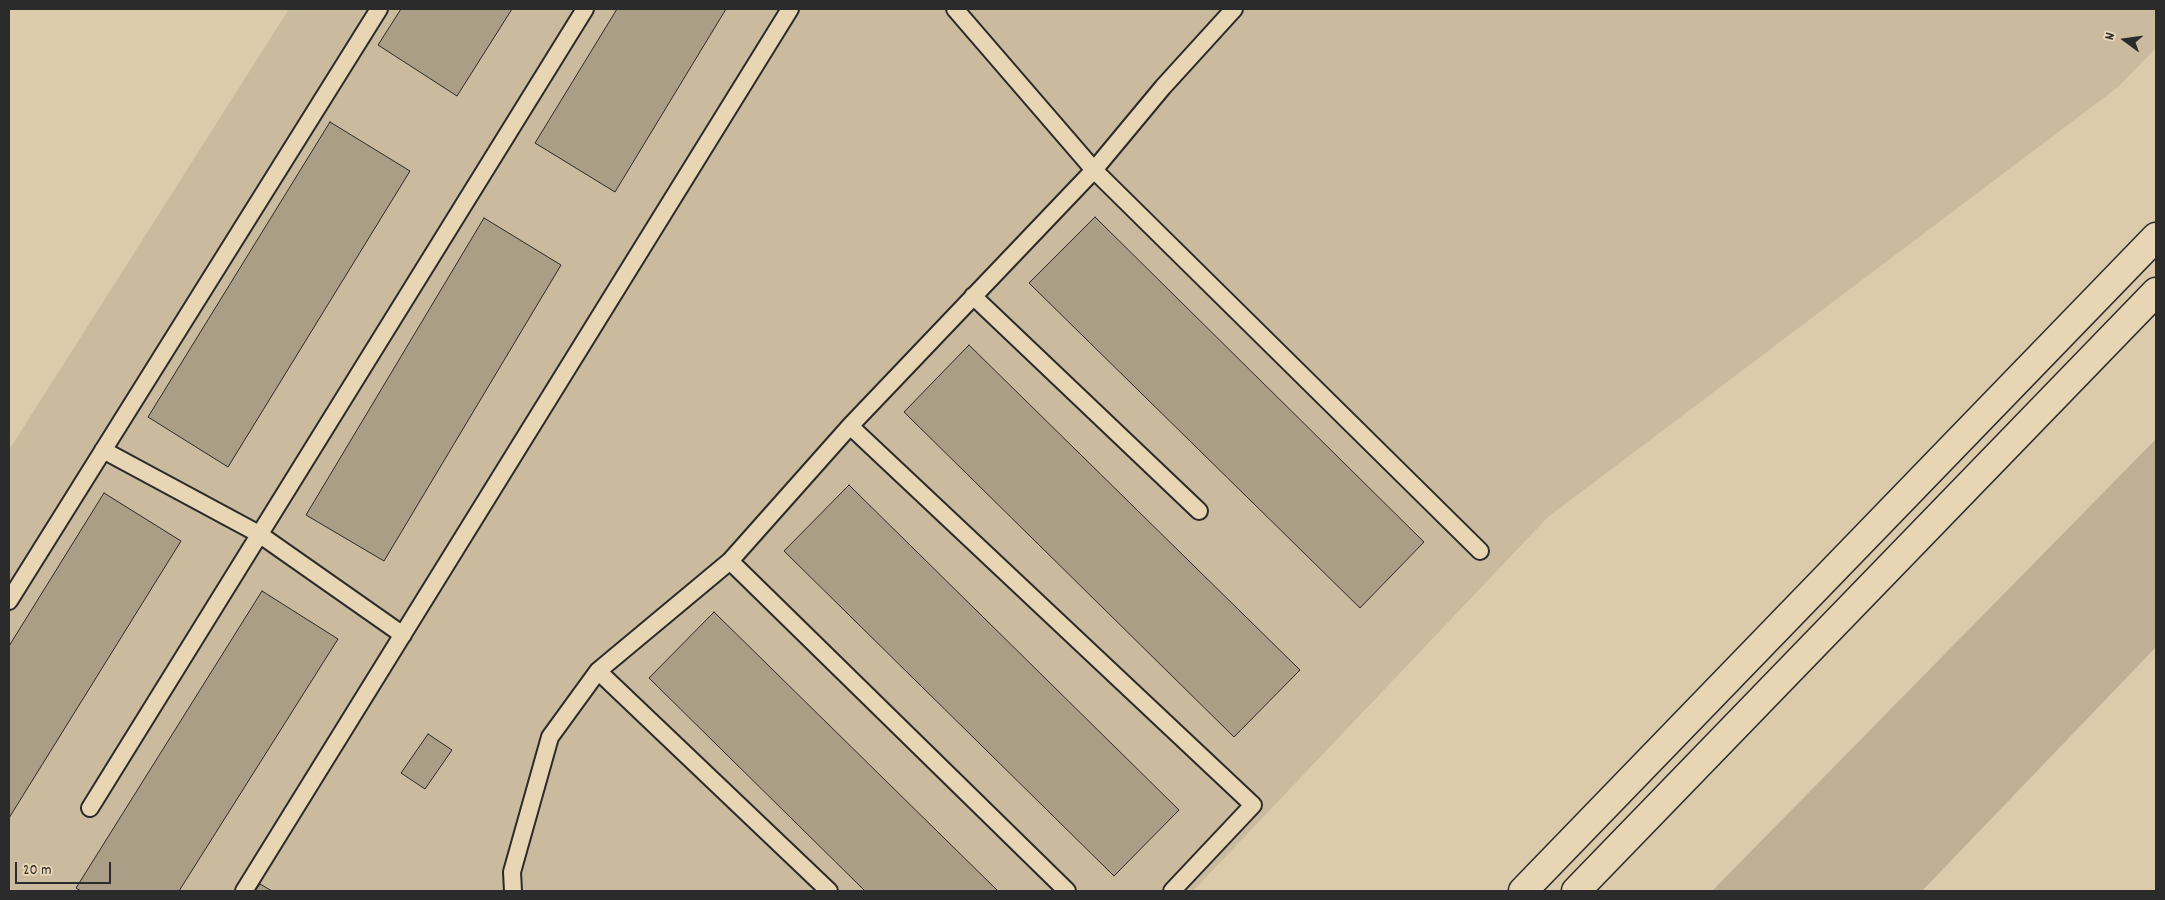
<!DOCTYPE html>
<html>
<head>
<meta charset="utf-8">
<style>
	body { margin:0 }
	#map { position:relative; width:2165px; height:900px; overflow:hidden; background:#dccbab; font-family:Dekko,sans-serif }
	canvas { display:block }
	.frame { position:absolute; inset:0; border:10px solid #2b2b2b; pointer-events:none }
	.north { position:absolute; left:2100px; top:15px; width:50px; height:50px; -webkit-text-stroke:4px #e7d5b3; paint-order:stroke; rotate:284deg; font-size:14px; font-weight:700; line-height:20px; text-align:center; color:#2b2b2b }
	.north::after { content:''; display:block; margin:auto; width:18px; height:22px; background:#2b2b2b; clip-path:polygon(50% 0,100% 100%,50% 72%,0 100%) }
	.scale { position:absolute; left:15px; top:862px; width:96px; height:22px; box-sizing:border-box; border:2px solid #2b2b2b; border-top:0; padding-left:6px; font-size:15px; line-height:18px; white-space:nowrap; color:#2b2b2b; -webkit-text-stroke:4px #e7d5b3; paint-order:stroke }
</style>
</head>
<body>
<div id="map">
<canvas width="2165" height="900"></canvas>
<div class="frame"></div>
<div class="north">N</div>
<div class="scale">20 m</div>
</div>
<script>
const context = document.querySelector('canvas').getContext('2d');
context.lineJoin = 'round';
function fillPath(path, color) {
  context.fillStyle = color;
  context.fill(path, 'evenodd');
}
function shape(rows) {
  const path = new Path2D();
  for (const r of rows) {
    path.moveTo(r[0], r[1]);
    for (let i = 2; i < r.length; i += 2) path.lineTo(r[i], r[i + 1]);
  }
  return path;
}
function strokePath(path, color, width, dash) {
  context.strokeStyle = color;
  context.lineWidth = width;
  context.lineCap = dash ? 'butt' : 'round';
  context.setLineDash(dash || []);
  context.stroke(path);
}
fillPath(shape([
	[289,9,2156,9,2156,48,2118,87,1548,517,1193,891,9,891,9,450]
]), '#cabb9e');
fillPath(shape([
	[2156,439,2156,647,1922,891,1712,891]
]), '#beb095');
const building = shape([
	[401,9,512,9,457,96,378,45,401,9],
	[617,9,726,9,615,192,535,143,617,9],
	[330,122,410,171,228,467,148,417,330,122],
	[1095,217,1424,542,1360,608,1029,283,1095,217],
	[484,218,561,265,384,561,306,515,484,218],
	[969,345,1300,670,1234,737,904,412,969,345],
	[849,485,1179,810,1114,876,784,551,849,485],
	[104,493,181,541,9,818,9,646,104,493],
	[262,591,338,639,179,891,81,891,76,888,262,591],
	[714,612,998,891,865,891,649,678,714,612],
	[428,734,452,750,425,789,401,773,428,734],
	[260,884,272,891,255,891,260,884]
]);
fillPath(building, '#aa9e87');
strokePath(building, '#2b2b2b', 1);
const lane = shape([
	[955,9,1094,170,1480,551],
	[973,296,1199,511],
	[850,426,1253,805,1172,891],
	[103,450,259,534,403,635],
	[730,561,1067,891],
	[9,601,379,9],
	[598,671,829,891],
	[90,808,585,9],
	[244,891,790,9],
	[513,891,512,872,550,737,598,671,730,561,850,426,1094,170,1163,87,1234,9]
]);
const primary = shape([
	[1523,891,2156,237],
	[1576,891,2156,292]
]);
strokePath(lane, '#2b2b2b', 20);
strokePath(primary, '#2b2b2b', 31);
strokePath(lane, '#e7d5b3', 16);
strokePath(primary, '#e7d5b3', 28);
</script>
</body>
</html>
